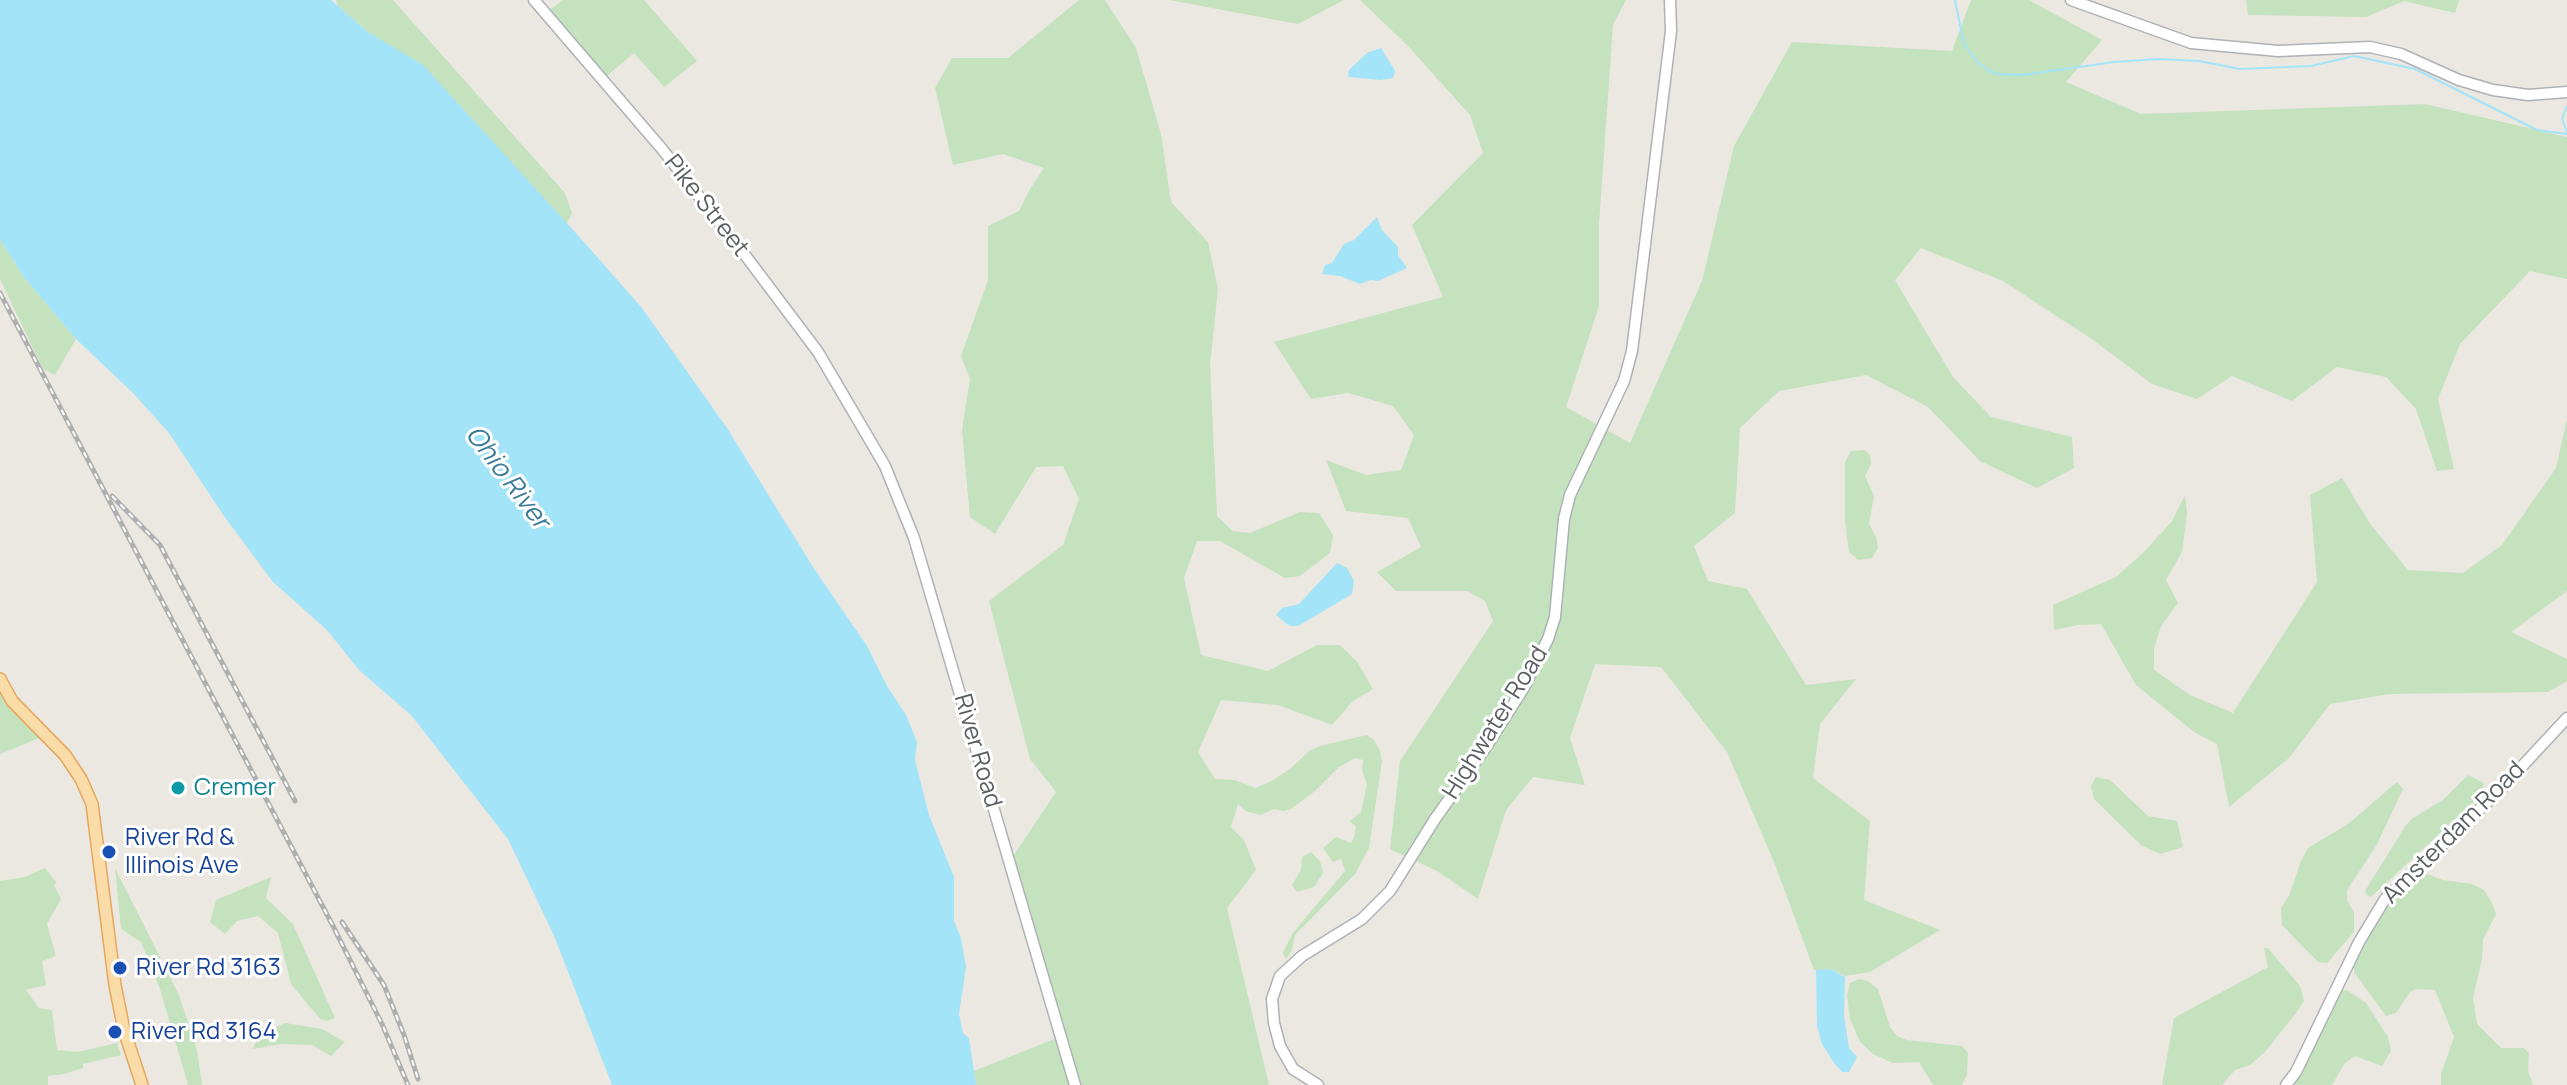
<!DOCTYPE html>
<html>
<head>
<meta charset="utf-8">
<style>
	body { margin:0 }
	canvas { display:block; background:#ebe7e1 }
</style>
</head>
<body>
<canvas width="2567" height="1085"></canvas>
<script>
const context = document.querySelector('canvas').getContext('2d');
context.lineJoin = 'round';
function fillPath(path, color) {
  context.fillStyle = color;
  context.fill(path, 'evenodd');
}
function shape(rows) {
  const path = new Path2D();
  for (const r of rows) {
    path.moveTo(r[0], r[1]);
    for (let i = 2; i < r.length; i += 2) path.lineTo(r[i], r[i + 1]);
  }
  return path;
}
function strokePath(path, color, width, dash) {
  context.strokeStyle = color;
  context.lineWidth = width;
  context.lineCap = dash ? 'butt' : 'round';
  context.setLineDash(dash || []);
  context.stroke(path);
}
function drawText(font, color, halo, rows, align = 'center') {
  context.font = font + ' Manrope,sans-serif';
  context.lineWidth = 6;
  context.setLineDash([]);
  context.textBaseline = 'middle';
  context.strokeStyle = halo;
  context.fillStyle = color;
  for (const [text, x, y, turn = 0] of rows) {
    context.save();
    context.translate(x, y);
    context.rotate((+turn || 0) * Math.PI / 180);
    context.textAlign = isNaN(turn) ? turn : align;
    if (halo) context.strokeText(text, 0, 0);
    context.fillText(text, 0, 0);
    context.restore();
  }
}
fillPath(shape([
	[336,0,393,0,565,193,572,213,563,231,368,32,337,5],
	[563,0,644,0,697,61,664,87,634,53,602,80,545,13],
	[1079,0,1105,0,1136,48,1161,134,1171,202,1208,242,1218,289,1210,365,1217,516,1233,531,1250,533,1300,512,1319,513,1333,535,1330,553,1300,576,1285,578,1220,541,1197,541,1184,578,1201,655,1268,671,1317,645,1340,645,1358,663,1373,689,1352,702,1332,725,1278,705,1221,700,1198,752,1215,779,1235,780,1255,788,1270,782,1290,769,1309,751,1320,746,1367,735,1374,740,1380,751,1382,761,1369,848,1355,874,1295,935,1292,950,1286,959,1283,953,1292,934,1345,871,1341,859,1333,862,1323,848,1336,837,1351,843,1354,837,1356,827,1350,821,1361,812,1367,784,1362,770,1363,760,1355,758,1339,767,1315,791,1291,809,1283,811,1274,809,1260,815,1246,811,1238,804,1231,827,1244,840,1256,870,1227,908,1269,1085,976,1085,974,1071,1062,1036,1010,861,1056,792,1030,759,989,601,1063,545,1079,499,1063,466,1036,467,995,534,970,517,962,430,970,379,961,356,988,280,988,226,1019,211,1030,189,1044,168,1003,154,953,165,935,88,952,58,1008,58],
	[1169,0,1344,0,1298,24],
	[1360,0,1626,0,1613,25,1599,224,1599,306,1566,407,1630,443,1702,281,1734,146,1792,42,1952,51,1971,0,2029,0,2102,40,2066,82,2141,114,2425,104,2567,137,2567,279,2530,271,2460,344,2438,399,2454,469,2437,471,2416,409,2386,377,2337,367,2292,401,2232,376,2197,399,2152,384,2093,340,2003,281,1921,248,1895,280,1953,377,1991,417,2072,437,2074,468,2037,488,1980,461,1928,407,1866,375,1779,391,1740,428,1735,513,1694,546,1708,581,1747,589,1806,685,1856,679,1820,724,1813,778,1870,821,1864,900,1940,930,1870,972,1845,976,1831,969,1814,970,1776,867,1727,752,1661,667,1595,664,1570,738,1585,785,1533,777,1506,810,1478,899,1437,871,1390,849,1400,761,1493,621,1485,601,1467,591,1396,591,1377,572,1421,547,1408,518,1346,511,1326,460,1366,475,1401,470,1414,435,1393,406,1348,393,1311,399,1274,342,1443,297,1412,225,1483,153,1470,115,1408,46],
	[2246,0,2459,0,2455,13,2404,1,2366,17,2248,15],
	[0,239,23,276,76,339,55,375,43,369,0,279],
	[2567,419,2567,591,2511,632,2567,659,2567,681,2548,692,2389,694,2330,704,2289,758,2229,807,2217,744,2194,732,2136,685,2101,624,2078,625,2054,630,2053,605,2116,577,2144,552,2172,521,2185,495,2187,514,2182,552,2166,580,2178,603,2161,626,2154,649,2154,670,2190,695,2233,713,2317,582,2310,495,2342,478,2371,525,2408,570,2463,573,2502,545,2556,468],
	[1865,450,1870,455,1871,464,1865,476,1874,496,1869,524,1876,537,1878,548,1872,558,1858,560,1849,552,1845,520,1845,462,1851,451],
	[0,679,47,735,0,754],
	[2468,775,2484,783,2482,794,2371,897,2367,895,2365,891,2406,825,2413,818,2443,800],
	[2096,777,2110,780,2148,816,2177,821,2183,847,2160,854,2141,845,2094,799,2091,786],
	[2397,782,2403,789,2376,846,2347,890,2347,900,2354,912,2354,932,2327,963,2318,962,2282,925,2281,908,2289,896,2301,861,2308,848,2348,824],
	[1311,852,1320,861,1323,873,1314,887,1297,892,1292,885,1301,870,1302,857],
	[45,868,57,883,54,885,61,899,47,924,56,956,42,961,46,985,26,990,39,1008,52,1010,57,1050,78,1052,117,1043,121,1055,83,1064,83,1068,64,1074,48,1076,48,1085,0,1085,0,881,25,877],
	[115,868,179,995,197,1050,202,1085,188,1085,160,989,141,942,121,929],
	[2421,872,2443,880,2472,884,2484,890,2492,903,2496,914,2483,940,2482,959,2473,998,2477,1024,2501,1048,2524,1048,2529,1053,2528,1071,2533,1085,2441,1085,2441,1074,2454,1037,2435,990,2416,989,2410,992,2396,1013,2386,1016,2354,972,2354,963,2381,914,2410,878],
	[271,877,266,898,293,924,335,1018,327,1021,320,1019,291,984,278,933,258,916,237,921,225,934,210,922,216,900],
	[2264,948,2268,948,2300,986,2304,1001,2296,1013,2265,1052,2250,1065,2235,1070,2222,1085,2162,1085,2174,1018,2268,967],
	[1859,979,1868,981,1878,989,1890,1027,1897,1036,1907,1040,1962,1046,1968,1053,1967,1075,1962,1085,1933,1085,1919,1062,1893,1063,1873,1054,1860,1042,1850,1019,1847,995,1850,983],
	[2347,990,2366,1003,2388,1037,2391,1051,2382,1066,2355,1056,2345,1063,2332,1085,2295,1085,2331,1008,2341,991],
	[285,1023,322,1029,345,1042,331,1056,312,1045,281,1044,253,1049,258,1035]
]), '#c5e2be');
fillPath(shape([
	[0,0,331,0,368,32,423,65,584,242,642,308,727,428,813,567,867,646,887,686,906,715,917,742,915,760,929,815,954,877,954,921,961,938,966,967,959,1014,963,1033,969,1038,976,1085,612,1085,555,938,508,839,411,715,359,670,327,630,273,582,224,516,169,433,133,393,76,339,23,276,0,239],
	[1381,48,1395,71,1393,78,1381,80,1348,77,1349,70,1367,53],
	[1377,217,1382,230,1398,247,1398,255,1407,268,1378,281,1371,280,1360,284,1340,276,1322,274,1325,265,1332,263,1344,244,1354,240],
	[1337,563,1347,568,1354,581,1352,594,1298,626,1290,626,1276,615,1282,608,1299,604],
	[1831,969,1845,977,1844,1015,1849,1048,1857,1057,1849,1072,1842,1072,1834,1063,1822,1044,1817,1026,1816,970]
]), '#a3e4f9');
strokePath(shape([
	[1955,0,1964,44,1978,63,1995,74,2023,75,2114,62,2158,59,2199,61,2240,69,2311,66,2354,56,2415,69,2537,130,2567,134],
	[2567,106,2562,119,2567,132]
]), '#a3e4f9', 2);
const secondary = shape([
	[534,0,662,149,748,259,818,352,885,466,914,538,1075,1085],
	[2071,0,2191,43,2278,51,2370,47,2401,54,2459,80,2493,90,2528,95,2567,92],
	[1318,1085,1293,1069,1280,1046,1274,1023,1272,999,1280,976,1302,956,1362,919,1390,891,1435,819,1486,747,1523,689,1548,639,1555,617,1564,519,1570,495,1624,381,1632,351,1671,31,1670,0],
	[2286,1085,2296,1072,2359,942,2385,899,2500,790,2567,718]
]);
const primary = shape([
	[0,679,12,701,65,755,81,779,92,804,115,985,124,1030,142,1085]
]);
strokePath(secondary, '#aeb2b6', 13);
strokePath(primary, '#e8a65e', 14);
strokePath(secondary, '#fff', 10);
strokePath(primary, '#f9dca8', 11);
const rail = shape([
	[0,293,333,926,382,1024,408,1085],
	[112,496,160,545,295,801],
	[342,922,384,985,404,1035,418,1079]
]);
strokePath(rail, '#aeafaf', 5);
strokePath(rail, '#fff', 2, [6]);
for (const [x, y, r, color] of [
	[178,788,8,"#0f9aa8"],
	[109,852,8,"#1a4fb4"],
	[120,968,8,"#1a4fb4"],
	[115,1032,8,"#1a4fb4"]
]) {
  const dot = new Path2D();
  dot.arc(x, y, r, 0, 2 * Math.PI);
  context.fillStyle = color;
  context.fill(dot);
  strokePath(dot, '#fff', 3);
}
drawText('24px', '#595e61', '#fff', [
	["Pike Street",706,206,52],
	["Highwater Road",1496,723,-58],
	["River Road",977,751,74],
	["Amsterdam Road",2454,833,-45]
]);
drawText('24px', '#0d838f', '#fff', [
	["Cremer",194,788]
], 'left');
drawText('24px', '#164399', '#fff', [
	["River Rd &",125,838],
	["Illinois Ave",125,866],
	["River Rd 3163",136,968],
	["River Rd 3164",131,1032]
], 'left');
drawText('italic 26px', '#3d7b98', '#fff', [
	["Ohio River",507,478,53]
]);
</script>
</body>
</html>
